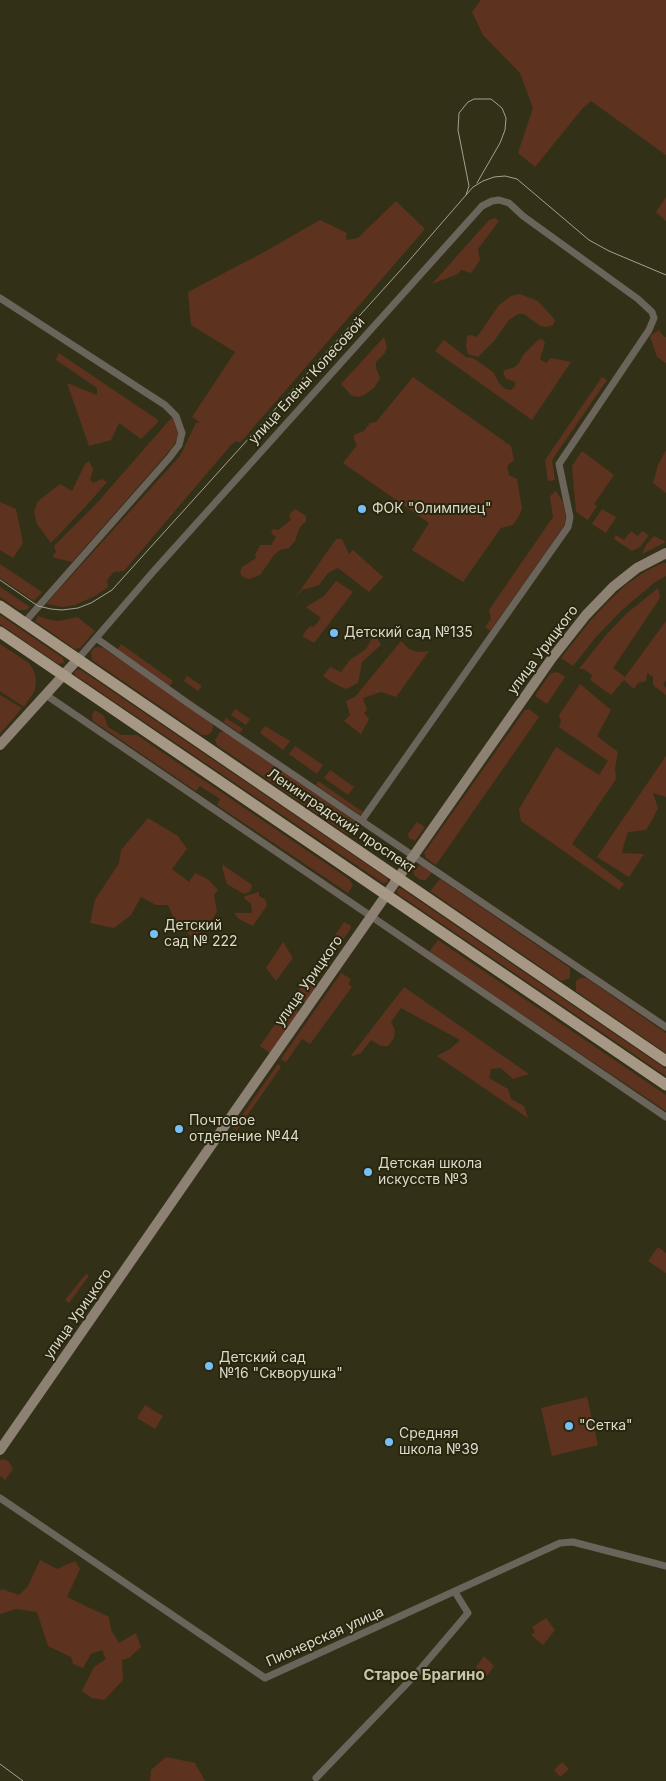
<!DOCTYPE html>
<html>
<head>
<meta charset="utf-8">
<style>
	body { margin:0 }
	canvas { display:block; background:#333018 }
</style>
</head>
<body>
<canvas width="666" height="1781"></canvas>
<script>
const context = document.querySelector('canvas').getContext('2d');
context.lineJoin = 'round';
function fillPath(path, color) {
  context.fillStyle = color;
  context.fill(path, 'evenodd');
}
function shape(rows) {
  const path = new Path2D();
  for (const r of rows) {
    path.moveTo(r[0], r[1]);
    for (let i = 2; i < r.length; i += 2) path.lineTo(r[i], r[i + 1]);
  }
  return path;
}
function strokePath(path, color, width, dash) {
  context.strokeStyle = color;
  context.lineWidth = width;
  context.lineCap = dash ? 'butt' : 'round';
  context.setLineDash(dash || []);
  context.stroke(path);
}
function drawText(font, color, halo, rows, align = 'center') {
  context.font = font + ' Inter,sans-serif';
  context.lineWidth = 4;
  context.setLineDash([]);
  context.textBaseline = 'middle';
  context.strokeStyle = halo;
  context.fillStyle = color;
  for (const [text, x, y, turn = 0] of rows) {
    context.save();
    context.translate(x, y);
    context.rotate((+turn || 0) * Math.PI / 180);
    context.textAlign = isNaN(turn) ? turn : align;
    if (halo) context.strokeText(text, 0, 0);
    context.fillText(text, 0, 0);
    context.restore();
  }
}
fillPath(shape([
	[481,0,666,0,666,155,591,101,582,109,535,167,518,153,533,108,520,73,483,35,472,12],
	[666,197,666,221,656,212],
	[396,201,425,229,240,443,236,441,231,445,124,571,114,572,107,580,108,587,95,596,75,605,63,607,46,604,180,456,196,423,200,422,192,417,235,352,191,325,188,292,266,251,320,220,347,233,346,240,358,238],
	[495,218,499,221,478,249,480,260,471,273,461,270,458,274,432,284,489,220],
	[520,294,538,301,555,320,553,325,546,327,540,326,524,314,518,314,509,320,494,341,478,357,468,354,466,347,467,336,471,335,477,337,499,305,511,296],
	[659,330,664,337,666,337,666,363,657,357,650,336],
	[384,337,387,347,385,353,376,362,376,368,380,378,374,388,364,395,358,397,352,396,341,384],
	[542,339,545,343,540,359,546,363,551,358,571,362,532,420,435,351,444,340,466,357,473,358,493,372,499,383,505,389,511,390,515,386,515,382,506,379,503,373,505,370,515,367,519,363,523,355,538,340],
	[59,353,158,420,158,422,141,439,119,423,111,440,89,446,67,383,97,395,97,388,56,360],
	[413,377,511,446,514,460,507,466,509,475,517,479,522,508,520,514,513,525,501,528,463,582,412,550,429,523,343,463,357,445,354,439,354,435,364,431,370,423,376,422],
	[602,377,607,380,552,460,555,480,548,481,545,460],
	[172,417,175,419,178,429,178,438,171,449,72,562,52,557,56,552,54,546,97,503],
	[666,450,666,493,653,483,658,465],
	[582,451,614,475,594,504,597,506,588,520,576,512,572,466],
	[89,461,93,469,90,480,93,483,102,479,107,482,86,506,51,543,37,524,34,512,38,501,60,484,72,491,85,464],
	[556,491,563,502,566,518,564,526,490,631,485,627,491,619,489,610,553,517,550,496],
	[0,502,16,509,23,543,13,558,0,550],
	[295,509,306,516,306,521,300,527,295,541,289,548,280,550,274,555,260,575,249,579,243,577,240,573,242,567,256,558,255,555,260,545,271,545,276,537,271,533,273,529,278,530,291,520,289,515],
	[602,509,616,517,606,533,592,524],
	[631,531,638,536,642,531,649,535,640,547,632,551,614,539,616,535,624,540],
	[654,536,666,542,642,554,646,545],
	[336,539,342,539,349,554,353,550,383,577,369,592,338,568,328,573,319,585,302,590,295,598],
	[663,563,666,563,666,576,655,582,621,611,596,637,573,666,561,658,591,620,610,600,627,584,646,571],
	[0,564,42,592,34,601,0,578],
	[336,581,353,592,314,643,302,636,310,626,314,627,321,618,306,607,324,596],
	[0,587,30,607,26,610,19,610,0,597],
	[658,588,660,598,613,668,625,677,666,621,666,680,663,685,666,688,666,695,653,685,653,677,647,673,646,681,638,683,634,689,624,680,611,695,590,680,592,675,584,669,579,669,606,635,626,614],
	[0,615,63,658,64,663,58,664,0,624],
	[38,616,51,620,59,621,77,617,95,631,80,648,75,649,35,621],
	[375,633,381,645,362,662,358,683,346,689,333,683,323,676,330,667,341,672,350,660,366,649],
	[401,641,409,649,418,652,429,651,396,697,381,692,363,698,367,710,364,713,369,719,361,734,344,721,350,715,346,701,355,697],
	[0,644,29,663,34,671,36,678,35,690,24,707,0,691],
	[121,644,173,681,169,687,117,650],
	[98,647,103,648,212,722,213,727,212,732,208,735,202,735,92,660,91,652,94,648],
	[76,670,81,670,387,878,388,882,383,883,75,675,74,673],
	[555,672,559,673,565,677,547,704,535,696,550,674],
	[187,676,202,686,198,691,184,681],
	[580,684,611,710,597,736,618,752,615,768,616,779,572,844,624,884,619,890,521,821,519,809,556,747,599,775,608,761,559,727,561,721,559,715],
	[0,695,22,708,0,734],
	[235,709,250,719,246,725,231,715],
	[529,709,539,717,436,865,426,858,424,853,525,710],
	[95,710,104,716,108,727,121,735,137,735,349,879,353,885,348,893,217,805,220,799,200,786,196,791,93,721,92,715],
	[226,718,243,729,240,733,223,722],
	[265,726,290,741,283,750,260,733],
	[220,732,225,732,356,822,348,835,217,745,215,740],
	[295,746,323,765,317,774,289,754],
	[666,756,666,797,653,793,658,808,653,818,646,830,628,832,624,844,622,853,644,854,629,877,597,857],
	[330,770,354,787,348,795,324,778],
	[318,781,363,812,360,815,316,785],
	[148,818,178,836,187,849,172,869,189,882,195,873,209,880,218,890,214,895,217,912,206,930,191,936,176,923,168,905,156,905,141,897,131,915,114,928,90,923,95,900,119,863,121,850],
	[417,822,425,827,415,841,409,838,408,834],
	[223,865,252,885,251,891,244,894,227,884,222,867],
	[420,865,432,872,426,880,421,880,414,875,413,868],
	[440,879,570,968,570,978,561,981,430,891],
	[399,888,402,889,666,1069,666,1076,398,894,397,890],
	[259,892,259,896,265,899,267,905,253,926,239,919,234,913,252,913,251,904,244,898,245,896],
	[344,922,350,925,351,928,337,948,331,954,325,950],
	[438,940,666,1095,666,1111,429,952],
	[283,942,293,958,276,981,266,968],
	[341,973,351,979,348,984,352,987,310,1044,302,1039,286,1062,281,1059],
	[309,975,317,980,314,990,306,1002,301,1002,293,997],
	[580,978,586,978,666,1033,666,1053,576,991,576,981],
	[404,987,529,1074,513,1079,501,1068,491,1069,489,1078,508,1089,511,1099,524,1106,528,1118,437,1056,450,1049,460,1040,401,1008,391,1022,395,1030,394,1038,388,1046,381,1046,371,1040,361,1053,350,1057],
	[289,1004,297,1009,298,1013,270,1053,260,1046],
	[278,1064,281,1067,237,1130,233,1128],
	[658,1247,666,1253,666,1273,648,1261],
	[88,1274,88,1277,69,1303,65,1300,85,1275],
	[587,1397,598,1445,552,1456,541,1408],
	[145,1405,163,1416,155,1429,137,1418],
	[4,1459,9,1462,13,1469,5,1480,0,1476,0,1460],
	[40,1560,57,1569,75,1561,80,1569,67,1597,109,1617,111,1630,119,1643,136,1633,141,1647,129,1658,122,1660,123,1680,104,1700,92,1698,82,1691,94,1667,106,1659,102,1650,91,1654,83,1668,73,1664,71,1657,48,1646,37,1612,16,1609,0,1614,0,1591,2,1589,19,1595,28,1586],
	[546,1618,555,1630,543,1645,531,1635,535,1632,532,1627],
	[484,1656,494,1666,487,1676,476,1667],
	[166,1757,195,1763,205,1781,150,1781,151,1770],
	[562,1762,569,1769,560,1777,554,1770]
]), '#5d321e');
strokePath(shape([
	[0,298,165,405,176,416,182,433,179,445,170,457,24,623],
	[96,638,189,704,666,1027],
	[78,659,152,573,482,206,492,201,499,200,509,203,523,216,638,299,652,312,654,318,649,330,559,464,570,517,568,527,362,820],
	[46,695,666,1117],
	[0,1498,265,1678,560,1543,573,1542,666,1566],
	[316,1778,417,1673,468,1613,455,1592]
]), '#6b645b', 7);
strokePath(shape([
	[0,745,78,659],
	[0,1450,235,1111,552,658,586,615,613,587,637,568,666,553]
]), '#8d8173', 10);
strokePath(shape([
	[0,606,666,1061],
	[0,632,666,1085]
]), '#a79885', 11);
strokePath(shape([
	[466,195,469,186,458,130,459,113,468,102,474,99,491,99,502,108,506,118,505,130,500,143,477,183],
	[0,580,38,606,51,609,62,610,78,608,91,603,112,590,407,263,473,187,483,181,494,177,505,176,517,179,589,240,609,251,666,275],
	[0,1764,23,1781]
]), '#a3a18f', 1);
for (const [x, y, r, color] of [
	[362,509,5,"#77bff7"],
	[334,633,5,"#77bff7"],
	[154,934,5,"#77bff7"],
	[179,1129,5,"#77bff7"],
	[368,1172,5,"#77bff7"],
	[209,1366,5,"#77bff7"],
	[569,1426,5,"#77bff7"],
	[389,1442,5,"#77bff7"]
]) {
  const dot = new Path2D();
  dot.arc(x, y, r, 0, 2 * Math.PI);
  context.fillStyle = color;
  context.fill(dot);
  strokePath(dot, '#29260e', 2);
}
drawText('14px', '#dcdacc', '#29260e', [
	["улица Елены Колесовой",307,381,-48],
	["улица Урицкого",543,650,-53],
	["Ленинградский проспект",341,821,34],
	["улица Урицкого",309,981,-55],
	["улица Урицкого",78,1314,-55],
	["Пионерская улица",325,1637,-24]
]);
drawText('14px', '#dcdacc', '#29260e', [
	["ФОК \"Олимпиец\"",372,509],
	["Детский сад №135",344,633],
	["Детский",164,926],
	["сад № 222",164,942],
	["Почтовое",189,1121],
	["отделение №44",189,1137],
	["Детская школа",378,1164],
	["искусств №3",378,1180],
	["Детский сад",219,1358],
	["№16 \"Скворушка\"",219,1374],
	["\"Сетка\"",579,1426],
	["Средняя",399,1434],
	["школа №39",399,1450]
], 'left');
drawText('bold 15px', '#c7c4a8', '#29260e', [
	["Старое Брагино",424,1675]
]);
</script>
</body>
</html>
